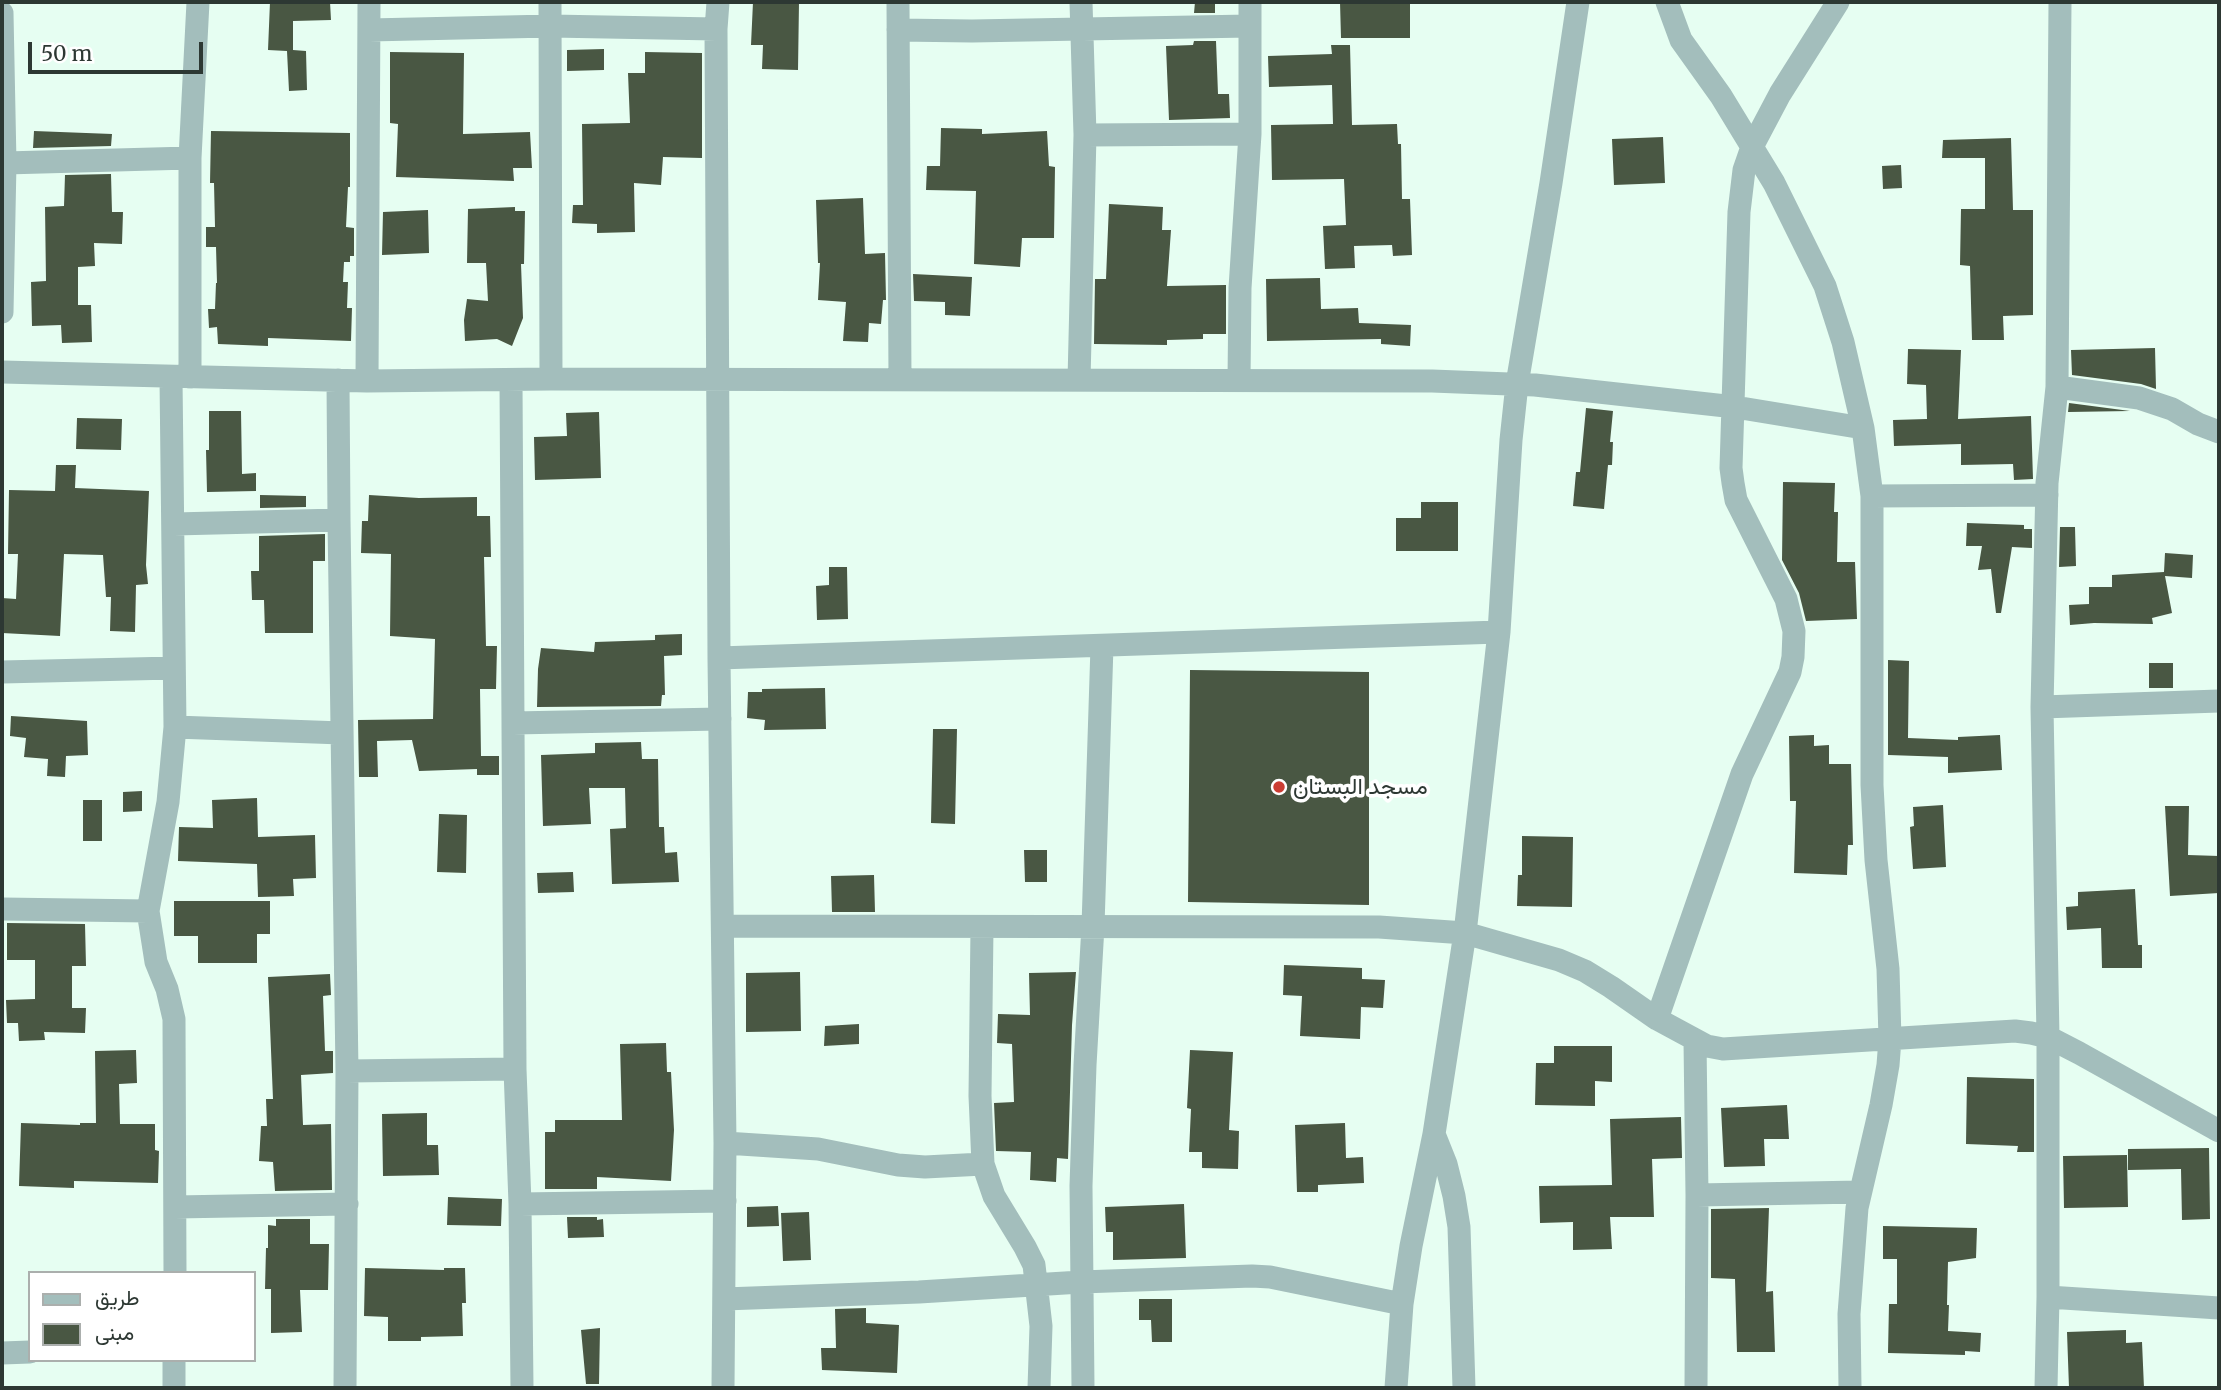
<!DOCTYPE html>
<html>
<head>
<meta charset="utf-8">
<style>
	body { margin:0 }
	#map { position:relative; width:2221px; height:1390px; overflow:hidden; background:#e6fef2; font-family:Merriweather,Vazirmatn,serif }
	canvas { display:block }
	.frame { position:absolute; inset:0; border:4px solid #2d3833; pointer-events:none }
	.legend { position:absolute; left:28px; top:1271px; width:228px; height:91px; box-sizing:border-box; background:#fff; border:2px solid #abafad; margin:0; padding:9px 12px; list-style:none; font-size:21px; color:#2d3833 }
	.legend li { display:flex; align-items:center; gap:14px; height:35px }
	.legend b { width:35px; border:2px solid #abafad }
	.scale { position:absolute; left:28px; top:42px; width:175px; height:32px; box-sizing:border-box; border:4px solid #2d3833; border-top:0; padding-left:9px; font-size:21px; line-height:24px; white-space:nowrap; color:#2d3833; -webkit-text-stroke:5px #fff; paint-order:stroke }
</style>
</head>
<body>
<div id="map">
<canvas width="2221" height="1390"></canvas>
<div class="frame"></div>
<ul class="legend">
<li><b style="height:9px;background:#a3bebc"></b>طريق</li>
<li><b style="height:19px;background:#495743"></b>مبنى</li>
</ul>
<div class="scale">50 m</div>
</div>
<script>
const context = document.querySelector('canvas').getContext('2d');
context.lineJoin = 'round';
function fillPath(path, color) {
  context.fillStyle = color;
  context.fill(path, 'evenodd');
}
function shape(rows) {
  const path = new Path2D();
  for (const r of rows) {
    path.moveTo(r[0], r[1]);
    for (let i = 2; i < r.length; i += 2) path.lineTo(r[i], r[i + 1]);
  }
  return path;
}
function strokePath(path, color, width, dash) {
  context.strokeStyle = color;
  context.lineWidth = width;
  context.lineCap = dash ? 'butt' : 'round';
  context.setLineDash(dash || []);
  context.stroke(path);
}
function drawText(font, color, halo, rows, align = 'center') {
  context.font = font + ' Merriweather,Vazirmatn,serif';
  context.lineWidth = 7;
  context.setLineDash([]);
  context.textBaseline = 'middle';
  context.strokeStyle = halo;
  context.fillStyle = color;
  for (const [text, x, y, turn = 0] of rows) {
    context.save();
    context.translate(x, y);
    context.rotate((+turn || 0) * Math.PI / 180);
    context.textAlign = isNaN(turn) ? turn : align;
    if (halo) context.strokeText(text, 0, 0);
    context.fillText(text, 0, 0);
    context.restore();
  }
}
fillPath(shape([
	[270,2,330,2,331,20,293,21,293,50,306,51,307,90,289,91,287,51,268,50],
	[753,2,799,2,798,70,762,69,763,45,751,45],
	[1195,2,1215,2,1215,13,1194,13],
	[1340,2,1410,2,1410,38,1341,38],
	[1194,41,1216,41,1218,94,1229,94,1230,118,1169,120,1166,46,1193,45],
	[1331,45,1350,45,1352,125,1397,124,1398,144,1401,144,1402,199,1410,199,1412,255,1393,256,1392,245,1354,246,1355,268,1325,269,1323,226,1346,225,1344,179,1272,180,1271,125,1333,124,1332,85,1269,87,1268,56,1332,54],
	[604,49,604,70,567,71,567,50],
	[390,52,464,53,463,134,530,132,532,168,513,168,514,181,396,177,398,124,390,123],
	[645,52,702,53,702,158,663,157,661,185,634,183,635,232,597,233,597,224,572,223,573,205,583,205,582,124,630,123,628,73,645,73],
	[941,128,982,129,982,134,1047,131,1049,166,1055,167,1054,238,1022,238,1020,267,974,264,976,191,926,190,927,166,940,166],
	[34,131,112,134,111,146,33,148],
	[211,131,350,133,350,187,348,187,346,227,354,228,354,256,350,256,350,262,344,262,343,282,348,282,347,308,352,308,351,341,268,338,268,346,218,344,217,327,209,328,208,309,215,309,216,283,217,283,216,247,206,247,206,227,215,227,214,183,210,183],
	[1663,137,1665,183,1614,185,1612,139],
	[2011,138,2013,210,2033,210,2033,315,2003,316,2004,340,1972,340,1970,266,1960,265,1961,209,1985,209,1985,158,1942,158,1943,140],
	[1901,165,1902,188,1883,189,1882,166],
	[111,174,112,212,123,212,122,244,94,243,95,266,78,267,78,305,91,305,92,342,62,343,61,325,32,326,31,282,46,281,45,207,64,206,65,175],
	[863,198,865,254,885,253,886,300,883,300,881,324,869,323,868,342,843,341,846,302,818,300,820,263,818,263,816,200],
	[1109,204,1163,207,1162,230,1171,230,1167,286,1226,285,1226,334,1203,334,1203,339,1167,340,1167,345,1094,344,1095,279,1106,279],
	[515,207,515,211,525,211,524,264,521,264,523,318,512,346,497,339,465,341,464,320,467,299,488,301,486,263,467,263,468,209],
	[428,210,429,253,382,255,383,212],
	[913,274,972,277,970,316,945,315,945,302,914,301],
	[1320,278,1321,309,1358,308,1359,323,1411,325,1410,346,1381,344,1381,339,1267,341,1266,279],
	[2155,348,2156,389,2141,384,2072,375,2071,350],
	[1908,349,1961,350,1958,419,2031,416,2033,479,2014,480,2013,464,1961,465,1961,444,1894,446,1893,420,1927,419,1926,385,1907,384],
	[2069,403,2130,411,2068,412],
	[1586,408,1613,411,1610,442,1613,442,1612,465,1608,465,1604,509,1573,506,1576,472,1580,472],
	[209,411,241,411,242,474,256,473,256,491,207,492,206,450,209,450],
	[599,412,601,478,535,480,534,437,567,436,566,413],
	[77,418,122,419,121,450,76,449],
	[56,465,76,465,75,488,149,491,146,565,148,584,136,585,135,632,110,631,111,597,106,597,103,555,64,554,60,636,2,633,2,598,16,599,18,554,8,554,9,490,55,491],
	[1783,482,1835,483,1834,512,1838,512,1837,562,1855,562,1857,619,1806,621,1799,593,1782,560],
	[260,495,306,496,306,507,260,508],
	[369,495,419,498,477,497,477,516,490,516,491,557,484,557,486,646,497,646,496,689,480,689,481,756,499,756,499,775,477,775,477,769,419,771,412,740,377,741,378,777,359,777,358,720,433,719,435,639,390,636,391,554,361,553,362,521,368,521],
	[1421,502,1458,502,1458,551,1396,551,1396,518,1421,518],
	[1967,523,2024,525,2024,529,2032,529,2032,548,2012,547,2001,613,1996,613,1991,569,1978,570,1982,546,1966,546],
	[2060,527,2075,527,2076,566,2059,567],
	[325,534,325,561,313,561,313,633,265,633,264,600,252,600,251,571,259,571,259,536],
	[2165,553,2193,555,2192,578,2165,576,2172,613,2152,618,2153,624,2094,623,2070,625,2069,605,2089,604,2089,587,2112,587,2112,575,2164,572],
	[829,567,847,567,848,619,817,620,816,586,829,585],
	[682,634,682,655,664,656,665,695,662,695,661,706,537,707,538,669,541,648,594,652,595,642,655,640,655,635],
	[1888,660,1909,661,1908,738,1958,740,1958,737,2000,735,2002,770,1948,773,1948,757,1888,755],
	[2149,663,2173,663,2173,688,2149,688],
	[1190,670,1369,672,1369,905,1188,902],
	[825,688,826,729,764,730,765,720,747,718,748,692,762,692,762,689],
	[11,716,87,721,88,755,66,756,65,777,47,776,48,759,24,757,26,738,10,736],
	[933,729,957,729,955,824,931,823],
	[1814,735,1814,746,1829,745,1829,764,1851,764,1853,845,1848,845,1847,875,1794,873,1796,801,1790,801,1789,736],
	[641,742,642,759,658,759,659,827,664,827,665,853,677,852,679,882,612,884,610,829,626,828,625,788,589,788,591,824,543,826,541,755,595,753,595,743],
	[142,791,142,811,123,812,123,792],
	[257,798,258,837,315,835,316,878,293,879,294,896,258,897,257,864,178,861,179,827,213,828,212,800],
	[83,800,102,800,102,841,83,841],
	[1943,805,1946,867,1913,869,1910,827,1914,826,1913,807],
	[2165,806,2189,806,2188,855,2219,856,2219,893,2170,896],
	[439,814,467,815,466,873,437,872],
	[1522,836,1573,837,1572,907,1517,906,1518,875,1522,875],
	[1024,850,1047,850,1047,882,1025,882],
	[573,872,574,892,538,893,537,873],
	[874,875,875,912,832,912,831,876],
	[2135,889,2138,945,2142,945,2142,968,2102,968,2101,928,2067,930,2066,907,2078,906,2078,892],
	[174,901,270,901,270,934,257,934,257,963,198,963,198,936,174,936],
	[7,923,85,924,86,966,72,966,72,1008,86,1008,85,1033,44,1032,45,1040,19,1041,18,1023,7,1023,6,1000,35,999,35,960,7,960],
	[1284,965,1362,968,1362,979,1385,980,1383,1008,1361,1007,1360,1039,1300,1036,1302,996,1283,995],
	[800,972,801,1031,746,1032,746,973],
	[1076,972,1072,1025,1068,1159,1057,1158,1056,1182,1030,1180,1031,1152,996,1151,994,1103,1014,1102,1012,1044,997,1043,998,1014,1030,1015,1029,973],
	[330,974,331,995,323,996,325,1051,333,1051,333,1073,301,1075,303,1125,331,1124,332,1190,275,1191,273,1162,259,1161,261,1126,267,1126,266,1099,273,1099,268,977],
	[859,1024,859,1044,824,1046,825,1026],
	[666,1043,667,1072,671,1072,674,1130,671,1181,597,1177,597,1189,545,1189,545,1132,555,1132,555,1120,622,1120,620,1044],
	[1554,1046,1612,1046,1612,1082,1595,1081,1595,1106,1535,1105,1536,1063,1554,1063],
	[136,1050,137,1083,119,1084,120,1124,155,1124,155,1150,159,1151,158,1183,74,1181,74,1188,19,1186,21,1123,80,1125,80,1123,96,1123,95,1051],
	[1190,1050,1233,1052,1229,1130,1239,1131,1238,1169,1202,1168,1202,1152,1189,1152,1191,1109,1187,1108],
	[1967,1077,2034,1079,2034,1152,2017,1152,2018,1146,1966,1144],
	[1787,1105,1789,1139,1764,1139,1765,1166,1724,1167,1721,1108],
	[427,1113,427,1145,438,1145,439,1175,383,1176,382,1114],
	[1681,1117,1682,1158,1652,1159,1654,1217,1610,1217,1612,1249,1573,1250,1573,1222,1540,1223,1539,1186,1612,1185,1610,1119],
	[1345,1123,1346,1158,1363,1157,1364,1183,1318,1185,1318,1192,1297,1192,1295,1125],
	[2209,1148,2210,1219,2182,1220,2181,1169,2128,1170,2128,1149],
	[2127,1155,2128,1207,2064,1208,2063,1156],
	[448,1197,502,1199,501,1226,447,1225],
	[1184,1204,1186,1258,1113,1260,1113,1232,1106,1232,1105,1207],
	[778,1206,779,1226,747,1227,747,1207],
	[1769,1208,1766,1292,1773,1291,1775,1352,1737,1352,1735,1279,1711,1278,1711,1209],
	[809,1212,811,1260,783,1261,781,1213],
	[567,1217,597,1217,597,1220,603,1219,604,1237,568,1238],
	[276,1219,310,1219,310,1244,329,1244,328,1290,300,1290,302,1332,271,1333,271,1289,265,1289,266,1248,268,1248,268,1225,276,1226],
	[1883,1226,1977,1228,1976,1258,1948,1262,1947,1305,1949,1305,1948,1331,1981,1333,1980,1352,1965,1351,1965,1355,1888,1353,1889,1304,1897,1304,1897,1259,1883,1259],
	[365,1268,444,1270,444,1268,465,1268,466,1303,462,1303,463,1336,421,1337,421,1341,388,1341,388,1317,364,1316],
	[1139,1299,1172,1299,1172,1342,1152,1342,1151,1320,1139,1320],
	[866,1308,866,1323,899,1325,897,1373,822,1370,821,1348,836,1348,835,1309],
	[600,1328,599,1384,586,1384,581,1330],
	[2126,1330,2126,1343,2142,1342,2144,1388,2069,1388,2067,1332]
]), '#495743');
strokePath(shape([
	[550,2,551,379],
	[718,2,716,29,719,658,725,1143,723,1388],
	[898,2,900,380],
	[1667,2,1681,40,1721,96,1774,183,1825,286,1843,342,1863,428],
	[2060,2,2057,387,2139,398,2172,409,2198,424,2219,432],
	[2,13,5,163,2,312],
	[369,30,551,26,716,29],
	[898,30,972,31,1249,26],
	[1085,135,1250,134],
	[5,163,190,158],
	[2,372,367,381,551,379,1432,381,1535,385,1735,407,1863,428,1872,496,1872,785,1876,860,1888,969,1890,1039,1888,1065,1881,1105,1857,1208,1849,1314,1850,1388],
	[190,377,190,158,198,2],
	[1079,380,1085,135,1081,2],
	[1239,380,1240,288,1250,134,1250,2],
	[367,381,369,2],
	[511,381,515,1069,520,1204,522,1388],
	[1872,496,2047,495],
	[339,520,347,1071],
	[174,524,339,520,338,380],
	[719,658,1499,632],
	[2,672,174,668],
	[2042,707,2219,701],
	[513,723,720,719],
	[175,727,342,733],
	[2,909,148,911,156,962,167,989,174,1019,175,1273],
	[148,911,168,802,175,727,171,378],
	[723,926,1379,927,1465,933,1559,960,1585,971,1611,987,1657,1019,1707,1046,1723,1049,2015,1031,2031,1033,2048,1037,2079,1053,2219,1131],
	[982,927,980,1096,983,1164,994,1196,1025,1247,1034,1265,1041,1326,1039,1388],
	[1657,1019,1742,774,1790,672,1793,657,1794,631,1786,599,1736,500,1733,483,1731,468,1739,212,1744,170,1752,147,1780,94,1838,2],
	[1695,1041,1697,1195,1696,1388],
	[1434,1134,1446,1164,1454,1196,1459,1227,1464,1388],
	[725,1143,818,1149,898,1165,925,1167,983,1164],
	[1697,1195,1860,1192],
	[520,1204,725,1201],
	[175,1207,347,1204],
	[2048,1297,2048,1037,2042,707,2047,483,2057,387],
	[724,1299,919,1292,1081,1282,1252,1276,1270,1277,1402,1304],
	[2,1353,30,1352],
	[174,1388,174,1360],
	[345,1388,347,1071,515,1069],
	[1083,1388,1081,1186,1085,1065,1093,926,1102,646],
	[1396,1388,1402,1304,1411,1246,1434,1134,1465,933,1499,632,1511,440,1517,384,1551,183,1578,2],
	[2046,1388,2048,1297,2219,1308]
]), '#a3bebc', 23);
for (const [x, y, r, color] of [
	[1279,787,7,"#cb3d33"]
]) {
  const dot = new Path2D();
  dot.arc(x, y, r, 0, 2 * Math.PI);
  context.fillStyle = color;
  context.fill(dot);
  strokePath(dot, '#fff', 2.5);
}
drawText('23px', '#2d3833', '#fff', [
	["مسجد البستان",1293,787]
], 'left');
</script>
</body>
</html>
